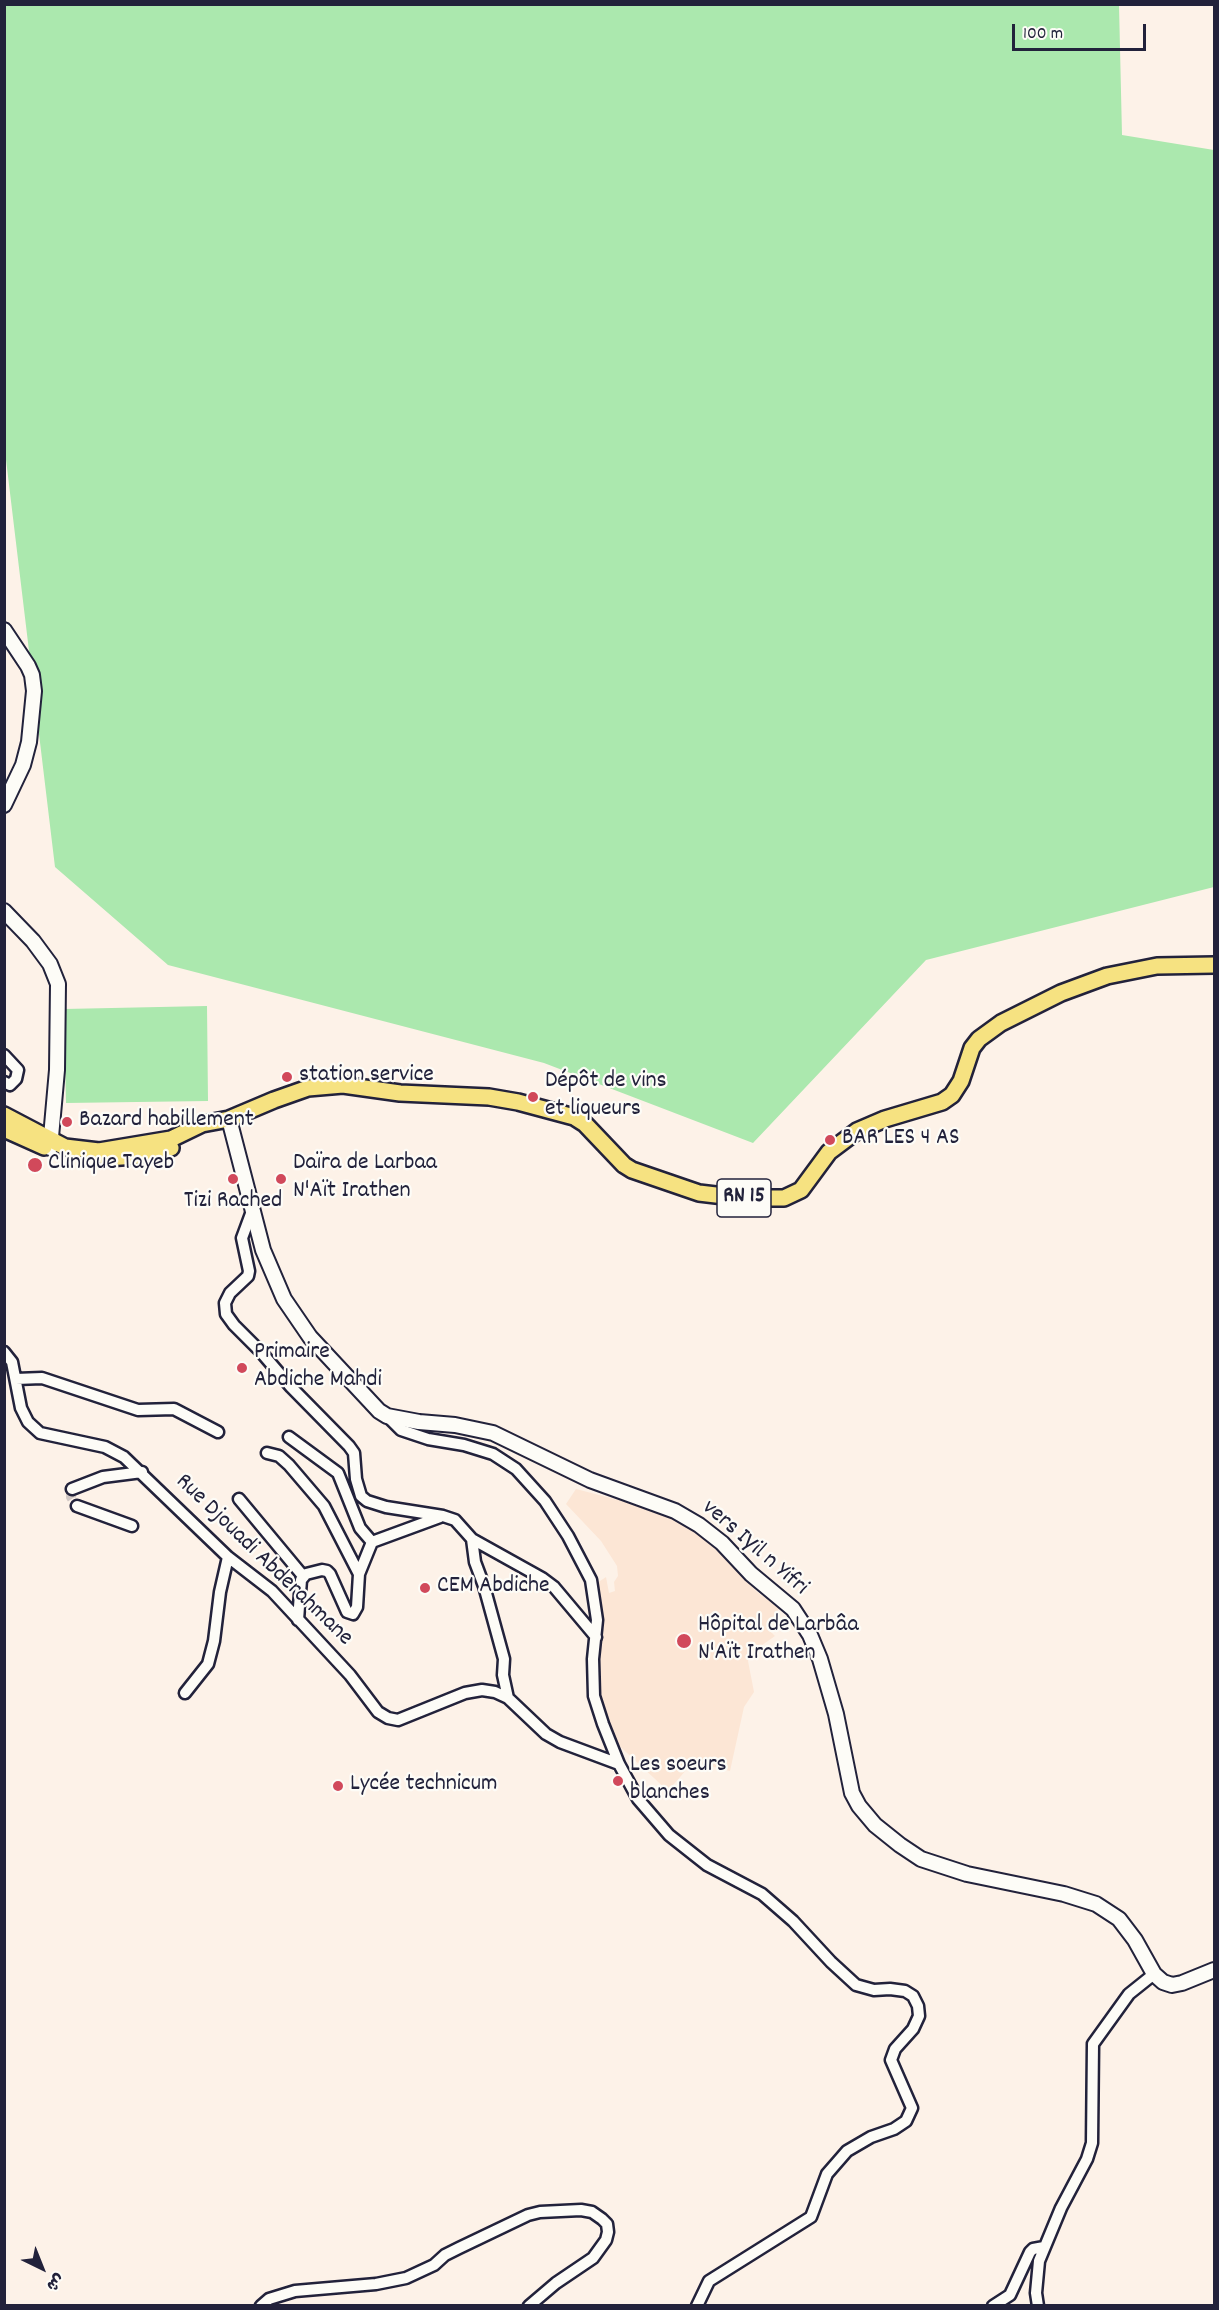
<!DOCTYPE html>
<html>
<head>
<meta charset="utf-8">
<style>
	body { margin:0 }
	#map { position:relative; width:1219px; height:2310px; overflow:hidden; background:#fdf2e8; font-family:Dekko,"Playpen Sans Arabic",sans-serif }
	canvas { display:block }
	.frame { position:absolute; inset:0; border:6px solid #22223b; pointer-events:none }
	.north { position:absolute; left:12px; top:2238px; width:60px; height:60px; -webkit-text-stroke:4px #fdfcf7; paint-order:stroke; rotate:137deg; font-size:16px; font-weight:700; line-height:24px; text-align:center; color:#22223b }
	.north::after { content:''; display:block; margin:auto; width:21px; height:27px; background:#22223b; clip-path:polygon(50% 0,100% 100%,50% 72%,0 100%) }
	.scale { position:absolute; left:1012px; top:24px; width:134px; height:27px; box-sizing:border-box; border:3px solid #22223b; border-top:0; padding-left:8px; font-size:18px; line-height:21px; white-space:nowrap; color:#22223b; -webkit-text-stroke:4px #fdfcf7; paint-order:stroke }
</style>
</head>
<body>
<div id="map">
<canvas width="1219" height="2310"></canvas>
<div class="frame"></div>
<div class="north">ش</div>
<div class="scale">100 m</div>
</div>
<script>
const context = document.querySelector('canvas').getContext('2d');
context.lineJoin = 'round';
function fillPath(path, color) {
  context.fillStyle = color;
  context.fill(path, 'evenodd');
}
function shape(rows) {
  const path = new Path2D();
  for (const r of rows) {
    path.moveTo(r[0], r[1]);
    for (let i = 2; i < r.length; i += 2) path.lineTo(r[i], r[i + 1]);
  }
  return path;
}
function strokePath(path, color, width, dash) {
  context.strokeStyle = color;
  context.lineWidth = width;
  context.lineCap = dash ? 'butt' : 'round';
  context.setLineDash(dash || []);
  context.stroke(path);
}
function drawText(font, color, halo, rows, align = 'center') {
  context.font = font + ' Dekko,sans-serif';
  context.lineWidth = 4.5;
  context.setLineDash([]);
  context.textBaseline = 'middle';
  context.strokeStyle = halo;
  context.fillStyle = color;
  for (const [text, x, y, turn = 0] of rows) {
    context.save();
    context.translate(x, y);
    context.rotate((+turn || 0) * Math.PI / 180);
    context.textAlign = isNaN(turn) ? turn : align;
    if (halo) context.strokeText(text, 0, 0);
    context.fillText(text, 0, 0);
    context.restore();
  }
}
fillPath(shape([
	[576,1489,664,1512,705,1535,757,1592,779,1608,769,1630,775,1636,758,1648,748,1661,754,1692,744,1707,730,1771,693,1762,668,1791,613,1740,599,1703,597,1646,604,1627,597,1583,606,1577,609,1593,615,1591,614,1582,618,1576,617,1566,601,1541,566,1504]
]), '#fce6d5');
fillPath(shape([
	[4,5,1119,5,1122,135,1214,150,1214,887,926,960,753,1143,544,1063,168,965,55,867,4,443],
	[207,1006,208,1101,66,1103,64,1009]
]), '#abe8ae');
strokePath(shape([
	[72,1489,71,1497,77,1506]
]), '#d1c8c5', 10, [10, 5]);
const street = shape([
	[4,1055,18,1070,16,1079,10,1085,4,1082],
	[252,1211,242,1238,249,1271,248,1276,230,1293,225,1303,226,1314,234,1325,261,1352,291,1387,349,1446,354,1453,356,1479,361,1496,367,1501,386,1507,443,1516,455,1520,472,1539,542,1578,554,1587,596,1637],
	[4,1352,12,1362,21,1408,28,1422,40,1433,105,1447,124,1457,228,1557,272,1591,350,1675,378,1712,388,1718,398,1720,465,1693,482,1690,495,1692,508,1698,546,1734,560,1742,619,1764],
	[16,1379,42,1378,138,1410,174,1409,218,1432],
	[387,1416,401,1430,428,1439,464,1445,493,1454,516,1469,545,1501,568,1536,591,1580,597,1620,593,1659,594,1696,603,1724,619,1764,638,1799,669,1835,707,1865,762,1894,793,1921,831,1962,856,1985,874,1990,890,1989,905,1991,913,1996,918,2006,919,2016,913,2029,895,2049,891,2060,912,2108,906,2121,894,2129,871,2137,847,2151,827,2174,811,2217,709,2281,697,2306],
	[289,1437,338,1473,360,1528,372,1542],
	[267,1453,279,1456,289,1465,324,1506,359,1574],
	[72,1489,103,1477,142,1472],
	[239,1499,303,1576],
	[77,1506,132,1526],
	[472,1539,475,1562,484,1586,504,1659,503,1675,508,1698],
	[298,1620,301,1580,306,1574,322,1570,327,1571,330,1574,347,1612,353,1614,357,1607,359,1574,372,1542,440,1517],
	[185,1693,208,1664,214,1641,220,1592,228,1557],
	[261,2306,269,2299,295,2291,376,2284,406,2278,434,2265,445,2255,459,2248,528,2215,540,2212,581,2210,592,2212,602,2219,607,2224,608,2232,606,2240,593,2258,556,2283,529,2306],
	[993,2306,1010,2295,1030,2252,1033,2249,1044,2247],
	[1038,2306,1036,2293,1039,2261,1061,2208,1087,2159,1092,2143,1093,2044,1129,1994,1154,1974]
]);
const secondary = shape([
	[4,630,28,666,32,675,34,691,29,742,23,765,4,805],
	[4,911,33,941,50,964,58,984,57,1070,50,1148],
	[229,1119,263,1250,284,1299,310,1337,379,1411,387,1416,419,1422,455,1425,493,1433,590,1480,675,1511,699,1525,722,1543,751,1574,793,1609,810,1635,820,1659,836,1714,852,1793,859,1806,875,1825,900,1845,921,1859,967,1874,1064,1894,1096,1904,1119,1919,1135,1940,1154,1974,1163,1982,1172,1985,1182,1983,1214,1970]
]);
const primary = shape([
	[4,1115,65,1147,99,1151,171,1139,202,1124,229,1119,274,1100,308,1088,343,1085,400,1093,489,1097,518,1102,574,1117,585,1124,624,1165,632,1170,699,1193,741,1198,784,1198,801,1190,829,1152,857,1131,885,1119,942,1102,952,1095,961,1081,972,1048,979,1039,1001,1023,1061,993,1107,976,1157,966,1214,965],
	[4,1129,44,1147],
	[106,1158,137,1156,171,1148]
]);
strokePath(street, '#22223b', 15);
strokePath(secondary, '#22223b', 18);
strokePath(primary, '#22223b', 20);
strokePath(street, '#fdfcf7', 10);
strokePath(secondary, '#fdfcf7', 14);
strokePath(primary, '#f6e281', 15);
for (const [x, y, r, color] of [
	[287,1077,6,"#d1495b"],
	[533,1097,6,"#d1495b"],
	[67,1122,6,"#d1495b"],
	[830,1140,6,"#d1495b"],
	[35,1165,8,"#d1495b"],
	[233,1179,6,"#d1495b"],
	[281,1179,6,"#d1495b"],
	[242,1368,6,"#d1495b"],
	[425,1588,6,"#d1495b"],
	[684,1641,8,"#d1495b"],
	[618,1781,6,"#d1495b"],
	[338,1786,6,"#d1495b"]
]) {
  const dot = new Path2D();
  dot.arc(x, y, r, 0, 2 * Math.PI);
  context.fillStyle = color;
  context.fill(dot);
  strokePath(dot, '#fdfcf7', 2);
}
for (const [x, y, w] of [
	[744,1198,54]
]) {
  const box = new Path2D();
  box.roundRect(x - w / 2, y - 19, w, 38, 4.5);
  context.fillStyle = '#fdfcf7';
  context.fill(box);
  strokePath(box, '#22223b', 1.5);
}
drawText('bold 22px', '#22223b', null, [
	["RN 15",744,1198]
]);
drawText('24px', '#22223b', '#fdfcf7', [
	["station service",299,1077],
	["Dépôt de vins",545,1083],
	["et liqueurs",545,1111],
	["Bazard habillement",79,1122],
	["BAR LES 4 AS",842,1140],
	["Clinique Tayeb",48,1165],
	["Daïra de Larbaa",293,1165],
	["N'Aït Irathen",293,1193],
	["Tizi Rached",233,1203,"center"],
	["Primaire",254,1354],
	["Abdiche Mahdi",254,1382],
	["CEM Abdiche",437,1588],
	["Hôpital de Larbâa",698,1627],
	["N'Aït Irathen",698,1655],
	["Les soeurs",630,1767],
	["blanches",630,1795],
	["Lycée technicum",350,1786]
], 'left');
drawText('24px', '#22223b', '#fdfcf7', [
	["vers Iγil n Yifri",754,1549,41],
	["Rue Djouadi Abderahmane",263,1561,44]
]);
</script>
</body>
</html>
